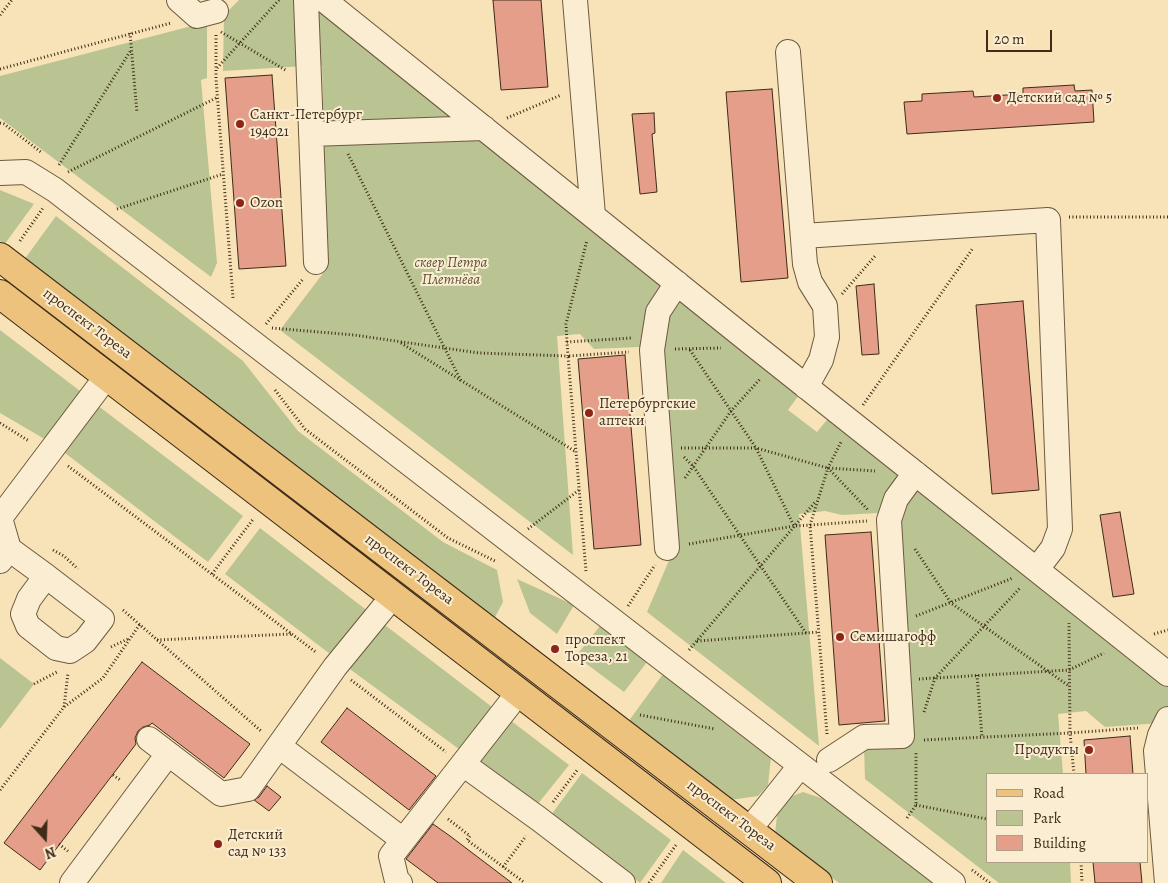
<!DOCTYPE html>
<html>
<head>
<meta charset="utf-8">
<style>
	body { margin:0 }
	#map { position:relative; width:1168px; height:883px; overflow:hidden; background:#f8e3b8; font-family:Alegreya,serif }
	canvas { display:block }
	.legend { position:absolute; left:986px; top:773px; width:162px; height:90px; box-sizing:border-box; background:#faedd1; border:1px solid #af9f87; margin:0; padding:6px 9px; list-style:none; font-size:15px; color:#3f2b17 }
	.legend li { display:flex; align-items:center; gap:10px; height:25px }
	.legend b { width:25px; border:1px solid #af9f87 }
	.north { position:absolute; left:20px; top:813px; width:50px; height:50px; -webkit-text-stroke:4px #faedd1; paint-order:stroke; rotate:160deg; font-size:14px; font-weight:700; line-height:20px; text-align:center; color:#3f2b17 }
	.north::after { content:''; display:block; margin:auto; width:18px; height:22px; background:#3f2b17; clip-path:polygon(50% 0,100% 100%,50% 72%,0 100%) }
	.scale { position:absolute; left:986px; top:30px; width:66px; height:22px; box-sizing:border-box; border:2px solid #3f2b17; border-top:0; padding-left:6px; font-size:15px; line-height:18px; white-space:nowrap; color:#3f2b17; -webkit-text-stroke:4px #faedd1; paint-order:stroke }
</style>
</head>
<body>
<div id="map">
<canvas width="1168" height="883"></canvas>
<ul class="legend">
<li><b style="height:6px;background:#ecc27c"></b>Road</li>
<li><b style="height:14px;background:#b9c492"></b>Park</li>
<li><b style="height:14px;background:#e49e89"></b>Building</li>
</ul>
<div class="north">N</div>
<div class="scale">20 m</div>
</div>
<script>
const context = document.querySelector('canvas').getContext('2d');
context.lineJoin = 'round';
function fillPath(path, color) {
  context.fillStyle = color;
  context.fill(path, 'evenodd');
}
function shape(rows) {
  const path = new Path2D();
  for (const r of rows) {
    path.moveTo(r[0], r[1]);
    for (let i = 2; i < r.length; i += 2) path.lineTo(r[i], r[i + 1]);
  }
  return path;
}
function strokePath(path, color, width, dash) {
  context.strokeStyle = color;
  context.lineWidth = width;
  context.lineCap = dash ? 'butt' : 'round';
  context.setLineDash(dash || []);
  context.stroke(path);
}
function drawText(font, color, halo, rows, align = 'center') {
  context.font = font + ' Alegreya,serif';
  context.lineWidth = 4;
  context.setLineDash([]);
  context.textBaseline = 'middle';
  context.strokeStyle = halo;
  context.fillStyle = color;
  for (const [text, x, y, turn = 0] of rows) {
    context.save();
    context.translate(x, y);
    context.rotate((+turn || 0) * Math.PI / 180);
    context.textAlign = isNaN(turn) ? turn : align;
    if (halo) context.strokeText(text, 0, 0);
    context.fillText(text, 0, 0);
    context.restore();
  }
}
fillPath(shape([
	[239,0,309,0,801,392,788,410,817,432,831,415,1168,684,1168,820,1160,723,1105,727,1086,711,1058,714,1063,774,987,774,987,862,1070,862,1071,883,999,883,865,779,864,746,909,744,896,512,842,515,825,511,799,514,819,746,647,612,676,544,660,346,594,349,580,334,557,336,573,555,280,330,327,268,322,65,223,71,224,15],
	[207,22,207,78,201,80,217,263,211,277,0,118,0,76],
	[0,190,34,204,4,245,0,241],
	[56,216,243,361,298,431,443,542,497,570,503,602,494,619,24,260],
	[0,330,84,394,48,441,0,413],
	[97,405,243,516,208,562,61,450],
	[260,528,369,612,334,657,225,574],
	[517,579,574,605,557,634,530,613],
	[381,622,496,710,463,752,347,667],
	[600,626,647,662,624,692,576,656],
	[0,658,34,684,0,729],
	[663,674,771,757,768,785,758,796,730,800,628,722],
	[506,717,569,765,537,805,474,758],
	[582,773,671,840,640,883,551,815],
	[803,792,827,800,939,883,839,883,775,834,778,806,790,797],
	[683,850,726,883,661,883]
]), '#b9c492');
const building = shape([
	[493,0,541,0,548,87,501,90,493,0],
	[272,75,286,266,239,269,225,78,272,75],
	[1074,85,1075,91,1092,90,1094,122,907,134,904,102,922,101,922,94,973,91,974,97,1023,94,1023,88,1074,85],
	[772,89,788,278,741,282,726,92,772,89],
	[654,113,655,133,652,134,657,192,640,194,632,114,654,113],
	[874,284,879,354,862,355,856,286,874,284],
	[1023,301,1039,490,992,494,976,305,1023,301],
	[625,355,641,545,594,549,578,359,625,355],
	[1120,512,1134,594,1113,597,1100,515,1120,512],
	[871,532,885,721,839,725,825,535,871,532],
	[142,662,250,744,224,778,152,723,150,725,143,727,138,731,135,738,136,744,40,870,4,843,142,662],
	[347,708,436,776,409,810,321,742,347,708],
	[1130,736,1133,774,1086,774,1084,740,1130,736],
	[267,786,281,797,269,811,254,800,259,797,267,786],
	[433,824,450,836,512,883,438,883,406,859,433,824],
	[1093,862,1140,862,1142,883,1095,883,1093,862]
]);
fillPath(building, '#e49e89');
strokePath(building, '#3f2b17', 1);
const minor = shape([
	[179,0,197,16,216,11],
	[306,0,316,262],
	[324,0,755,346,1168,674],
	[575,0,593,215],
	[788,52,805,264,810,282,825,306,827,337,821,360,806,387],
	[311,134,484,128],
	[0,173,26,172,55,190,953,883],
	[803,236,1048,220,1060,529,1053,548,1037,569],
	[667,548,652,350,658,312,677,283],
	[9,549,46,576,102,619,85,641,70,651,56,648,28,626,23,614,29,599,46,576],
	[0,561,9,549,0,518,107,376],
	[149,739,221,794,248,789,335,667,393,596],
	[279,746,403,840],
	[829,760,864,737,902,736,889,520,896,499,915,473],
	[463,764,539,819,623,883],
	[749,830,800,766],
	[72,883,168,754],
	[400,883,397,881,391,856,519,692],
	[1167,883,1156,751,1160,735,1168,719]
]);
const major = shape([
	[0,257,818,883],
	[0,294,767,883]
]);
strokePath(minor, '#6d593f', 26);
strokePath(major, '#3f2b17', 30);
strokePath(shape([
	[0,15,12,0],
	[221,32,287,71],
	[130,33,137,113],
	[216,35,216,79,233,298],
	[217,68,279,0],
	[0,69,171,23],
	[507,118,561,95],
	[0,123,4,124,41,152],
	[348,154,461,381],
	[59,165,131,50],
	[68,172,218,97],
	[117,209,223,174],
	[1069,217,1168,217],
	[20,241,43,208],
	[842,294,876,255],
	[266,324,303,279],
	[272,328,354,335,479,353,568,356,567,342,631,338],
	[567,342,566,324,587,240],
	[401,343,576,452],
	[675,349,721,348],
	[690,350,756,448,794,526],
	[275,390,305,429,448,538,495,561],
	[863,405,973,248],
	[0,423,29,441],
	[681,448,756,448,828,468,875,471],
	[684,457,693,466,806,633],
	[68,466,317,653],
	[828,468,869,511],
	[685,478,731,411,761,378],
	[528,529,579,490],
	[689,544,794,526,810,525,828,468,841,442],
	[915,549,951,603,1069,686],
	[53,550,64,556,78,569],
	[586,571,568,356,629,352],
	[212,574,254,518],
	[628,606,655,565],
	[123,610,261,731],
	[916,616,1013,578],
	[1154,634,1168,630],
	[157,640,291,634],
	[697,641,819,632],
	[111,647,130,638],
	[689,650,816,501],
	[977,675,982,737],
	[919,679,1069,670,1104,653],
	[351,680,446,752],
	[34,684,57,672],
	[64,707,68,673],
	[924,712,935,678,1021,587],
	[640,715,715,729],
	[827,734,810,525,867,521],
	[924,740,1070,733,1069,623],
	[1074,774,1070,733,1138,728],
	[113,775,120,780],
	[0,790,64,707,103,678,140,624],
	[553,802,578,769],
	[916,805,987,819],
	[907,818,916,805,916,752],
	[448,819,470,836,467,840,525,883],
	[59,844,69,852],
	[1081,862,1082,883],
	[503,867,526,836],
	[972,870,990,883],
	[649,883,676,845]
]), '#3f2b17', 3, [1, 2.5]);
strokePath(minor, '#faedd1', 24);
strokePath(major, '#ecc27c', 28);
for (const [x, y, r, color] of [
	[997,98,5,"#8f2418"],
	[240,124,5,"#8f2418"],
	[240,203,5,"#8f2418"],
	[589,413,5,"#8f2418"],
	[840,637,5,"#8f2418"],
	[555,649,5,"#8f2418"],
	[1089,750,5,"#8f2418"],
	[218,844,5,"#8f2418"]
]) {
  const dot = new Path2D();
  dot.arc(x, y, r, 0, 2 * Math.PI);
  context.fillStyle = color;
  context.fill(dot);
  strokePath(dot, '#faedd1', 2);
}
drawText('15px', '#3f2b17', '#faedd1', [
	["Детский сад № 5",1007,98],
	["Санкт-Петербург",250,115],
	["194021",250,132],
	["Ozon",250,203],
	["Петербургские",599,404],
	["аптеки",599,421],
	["Семишагофф",850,637],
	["проспект",565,640],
	["Тореза, 21",565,657],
	["Продукты",1079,750,"right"],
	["Детский",228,835],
	["сад № 133",228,852]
], 'left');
drawText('italic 15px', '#5e5136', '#faedd1', [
	["сквер Петра",451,263],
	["Плетнёва",451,280]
]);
drawText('15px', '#3f2b17', '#faedd1', [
	["проспект Тореза",87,324,37],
	["проспект Тореза",409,570,37],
	["проспект Тореза",731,816,37]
]);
</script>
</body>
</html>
